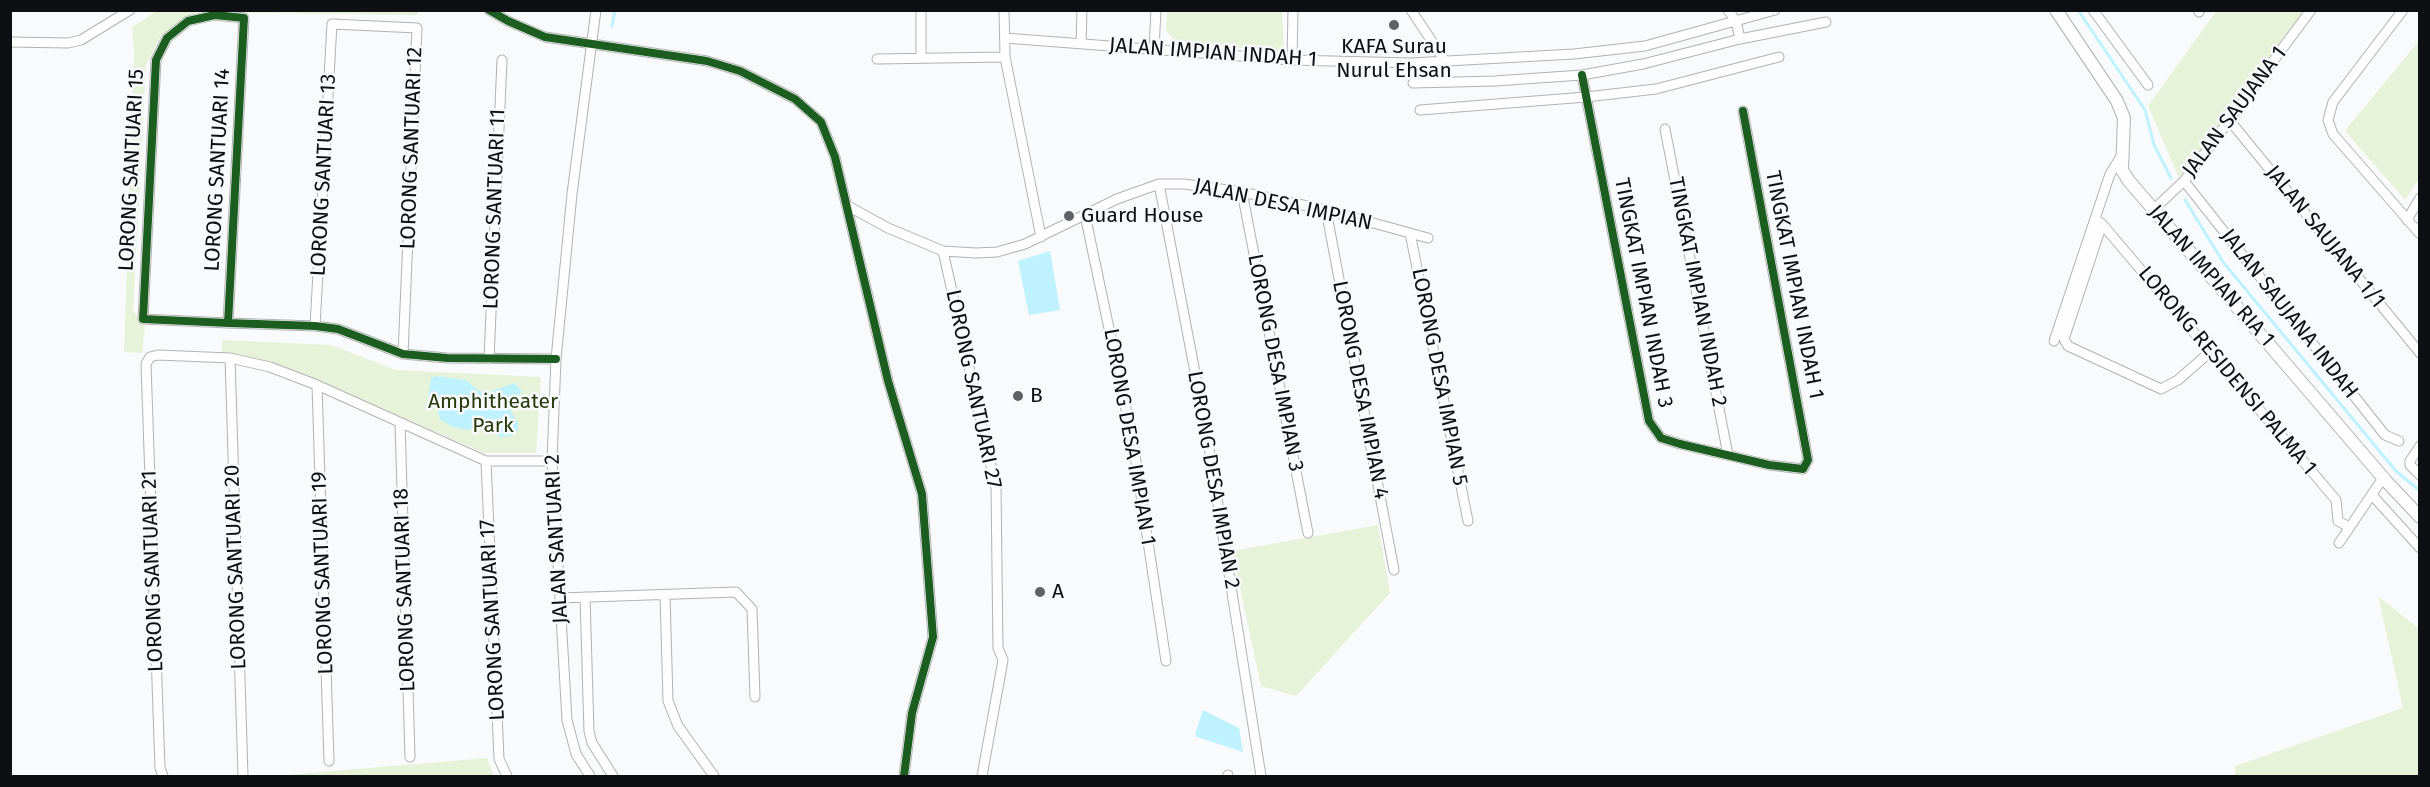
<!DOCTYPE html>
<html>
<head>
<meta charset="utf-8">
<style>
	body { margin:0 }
	#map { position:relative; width:2430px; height:787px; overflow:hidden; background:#f9fafc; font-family:"Fira Sans",sans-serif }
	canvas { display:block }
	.frame { position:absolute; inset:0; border:12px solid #0e0f12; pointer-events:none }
</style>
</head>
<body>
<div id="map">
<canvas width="2430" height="787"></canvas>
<div class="frame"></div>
</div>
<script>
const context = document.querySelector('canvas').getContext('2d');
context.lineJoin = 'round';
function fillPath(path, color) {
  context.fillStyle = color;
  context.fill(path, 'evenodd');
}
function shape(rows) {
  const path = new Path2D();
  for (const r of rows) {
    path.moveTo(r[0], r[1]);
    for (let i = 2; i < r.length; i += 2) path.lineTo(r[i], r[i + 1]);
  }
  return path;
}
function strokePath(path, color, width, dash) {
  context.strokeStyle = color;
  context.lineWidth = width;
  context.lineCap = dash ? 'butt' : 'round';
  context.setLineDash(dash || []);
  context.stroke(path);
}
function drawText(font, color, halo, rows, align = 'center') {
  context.font = font + ' "Fira Sans",sans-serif';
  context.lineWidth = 5;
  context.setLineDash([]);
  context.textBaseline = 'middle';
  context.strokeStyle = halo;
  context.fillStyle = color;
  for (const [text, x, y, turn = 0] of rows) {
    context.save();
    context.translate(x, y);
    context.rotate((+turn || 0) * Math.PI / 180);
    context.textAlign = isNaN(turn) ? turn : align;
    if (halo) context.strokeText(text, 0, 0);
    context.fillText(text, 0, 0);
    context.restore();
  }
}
fillPath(shape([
	[2217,10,2305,11,2179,178,2148,106],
	[157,11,418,11,418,15,197,12,161,35,146,65,133,311,145,325,142,353,124,352,134,52,132,27],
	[1167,11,1282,11,1284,46,1277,52,1174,40,1166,30],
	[2418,42,2419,179,2405,200,2345,131],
	[222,340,331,345,396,370,541,377,536,453,484,453,307,376,222,353],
	[1378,525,1390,593,1296,696,1261,686,1232,551],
	[2378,596,2419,629,2419,776,2235,776,2235,766,2403,708],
	[487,758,494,776,273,776]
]), '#e6f3d9');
fillPath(shape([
	[1050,251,1060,310,1029,315,1018,261],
	[435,376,466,380,479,391,490,392,514,383,522,391,511,407,511,412,518,422,518,430,511,436,500,437,491,430,482,426,467,430,453,427,440,419,437,409,428,399,431,379],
	[1203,710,1239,728,1243,752,1197,737,1195,734]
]), '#bdf2fe');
strokePath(shape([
	[2078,10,2145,110,2154,145,2171,178],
	[612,26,615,10],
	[2185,200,2223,262,2396,471,2420,491]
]), '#bdf2fe', 3);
const minor = shape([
	[489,10,508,21,545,37,707,61,740,71,795,99,821,122,835,157,888,381,922,494,933,637,912,713,904,776],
	[921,10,921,58],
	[1004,10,1005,57,1041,237],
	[1411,10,1445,61],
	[1728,10,1736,21,1740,39],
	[2093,10,2148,85],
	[2198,10,2199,12],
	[2403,10,2333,102,2328,120,2333,134,2420,234],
	[1005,38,1292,60,1411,63,1574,54,1645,46,1775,10],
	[10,42,68,43,81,40,130,10],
	[1081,44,1082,10],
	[1154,49,1156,10],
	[877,59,1005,57],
	[1292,60,1293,10],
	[1582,75,1649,421,1661,438,1680,444,1769,465,1803,469,1808,460,1743,111],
	[1413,83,1495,81,1582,75,1643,64,1740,39,1826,22],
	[1420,110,1586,97,1656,89,1779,57],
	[2230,121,2420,353],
	[1665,129,1728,455],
	[2184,181,2385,435,2399,441],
	[1159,184,1207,435,1261,776],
	[1242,192,1308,533],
	[848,206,888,228,943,251,976,253,997,252,1025,244,1117,199,1159,184,1184,184,1242,192,1326,210,1428,238],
	[2154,209,2184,181,2311,10],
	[1326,210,1394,570],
	[1085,215,1133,442,1166,661],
	[2095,219,2102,224,2336,500,2338,521,2349,527],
	[2407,220,2420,198],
	[2102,224,2064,339,2068,346,2161,389,2178,380,2210,352],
	[1410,233,1468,521],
	[943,251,996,488,998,648,1003,660,982,776],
	[228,323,244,18,215,15,188,21,167,38,156,60,143,319,228,323,315,326,338,329,403,354,447,358,556,359],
	[315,326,332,24,417,28,403,354],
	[2054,341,2110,174,2122,155],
	[230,358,243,776],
	[489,359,502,60],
	[317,385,329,761],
	[400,423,410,757],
	[2420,446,2410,461,2410,465,2420,475],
	[486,461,499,759,507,776],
	[2372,495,2420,548],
	[2339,543,2383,478],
	[665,595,668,701,678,726,714,776],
	[585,597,589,731,592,743,613,776],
	[560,598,736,592,752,609,755,697],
	[163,776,160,768,146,364,150,357,158,355,230,358,270,367,317,385,486,461,552,461],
	[590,776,576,754,567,720,552,461,556,359,572,194,596,10],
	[1228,776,1228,775]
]);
const tertiary = shape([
	[2056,10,2117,101,2124,118,2122,170,2129,181,2386,481,2420,517]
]);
strokePath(minor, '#b2b2b5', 11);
strokePath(tertiary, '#b2b2b5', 14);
strokePath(minor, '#fefeff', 9);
strokePath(tertiary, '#fefeff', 12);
strokePath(shape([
	[489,10,508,21,545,37,707,61,740,71,795,99,821,122,835,157,888,381,922,494,933,637,912,713,904,776],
	[1582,75,1649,421,1661,438,1680,444,1769,465,1803,469,1808,460,1743,111],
	[228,323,244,18,215,15,188,21,167,38,156,60,143,319,228,323,315,326,338,329,403,354,447,358,556,359]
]), '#1b5e20', 8);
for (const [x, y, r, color] of [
	[1394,25,6,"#606164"],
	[1069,216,6,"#606164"],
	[1018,396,6,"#606164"],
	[1040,592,6,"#606164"]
]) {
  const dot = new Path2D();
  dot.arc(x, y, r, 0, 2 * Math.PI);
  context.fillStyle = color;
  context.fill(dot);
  strokePath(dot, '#f8f9fd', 2);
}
drawText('21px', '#0e0f12', '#f8f9fd', [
	["KAFA Surau",1394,47,"center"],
	["Nurul Ehsan",1394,71,"center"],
	["Guard House",1081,216],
	["B",1030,396],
	["A",1052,592]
], 'left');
drawText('21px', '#0e0f12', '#f8f9fd', [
	["JALAN IMPIAN INDAH 1",1213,53,4],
	["JALAN SAUJANA 1",2235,112,-53],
	["LORONG SANTUARI 12",412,148,-88],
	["LORONG SANTUARI 15",132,170,-87],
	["LORONG SANTUARI 14",218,170,-87],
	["LORONG SANTUARI 13",324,175,-87],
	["JALAN DESA IMPIAN",1283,205,12],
	["LORONG SANTUARI 11",495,209,-88],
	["JALAN SAUJANA 1/1",2325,237,51],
	["JALAN IMPIAN RIA 1",2211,276,49],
	["TINGKAT IMPIAN INDAH 1",1794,285,79],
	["TINGKAT IMPIAN INDAH 2",1697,292,79],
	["TINGKAT IMPIAN INDAH 3",1643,293,79],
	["JALAN SAUJANA INDAH",2289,314,52],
	["LORONG DESA IMPIAN 3",1275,363,79],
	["LORONG RESIDENSI PALMA 1",2227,371,50],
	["LORONG DESA IMPIAN 5",1439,377,79],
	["LORONG SANTUARI 27",973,389,78],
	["LORONG DESA IMPIAN 4",1360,390,79],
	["LORONG DESA IMPIAN 1",1129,437,80],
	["LORONG DESA IMPIAN 2",1213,480,80],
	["JALAN SANTUARI 2",557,539,-93],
	["LORONG SANTUARI 20",236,567,-92],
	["LORONG SANTUARI 21",153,571,-92],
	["LORONG SANTUARI 19",323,573,-92],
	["LORONG SANTUARI 18",405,590,-92],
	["LORONG SANTUARI 17",493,620,-93]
]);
drawText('21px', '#263908', '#f8f9fd', [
	["Amphitheater",493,402],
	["Park",493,426]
]);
</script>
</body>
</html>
